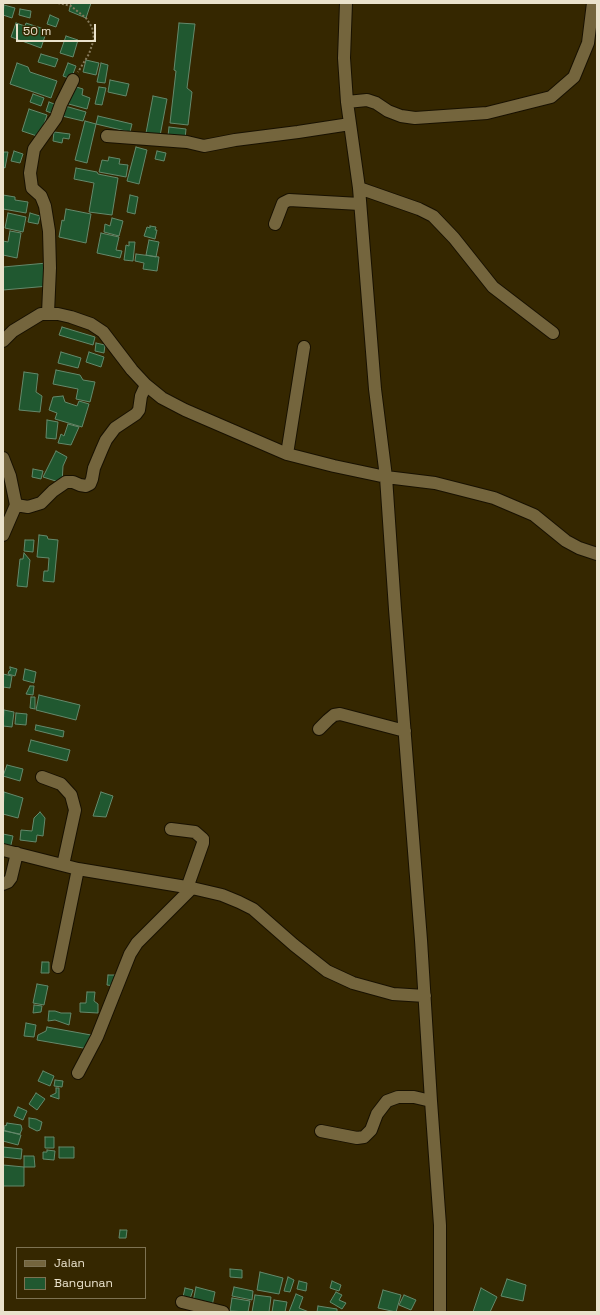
<!DOCTYPE html>
<html>
<head>
<meta charset="utf-8">
<style>
	body { margin:0 }
	#map { position:relative; width:600px; height:1315px; overflow:hidden; background:#352700; font-family:"Space Grotesk",sans-serif }
	canvas { display:block }
	.frame { position:absolute; inset:0; border:4px solid #eae2cc; pointer-events:none }
	.legend { position:absolute; left:16px; top:1247px; width:130px; height:52px; box-sizing:border-box; background:#352700; border:1px solid #7d7252; margin:0; padding:5px 7px; list-style:none; font-size:12px; color:#eae2cc }
	.legend li { display:flex; align-items:center; gap:8px; height:20px }
	.legend b { width:20px; border:1px solid #7d7252 }
	.scale { position:absolute; left:16px; top:24px; width:80px; height:18px; box-sizing:border-box; border:2px solid #eae2cc; border-top:0; padding-left:5px; font-size:12px; line-height:14px; white-space:nowrap; color:#eae2cc; -webkit-text-stroke:3px #352700; paint-order:stroke }
</style>
</head>
<body>
<div id="map">
<canvas width="600" height="1315"></canvas>
<div class="frame"></div>
<ul class="legend">
<li><b style="height:5px;background:#74653d"></b>Jalan</li>
<li><b style="height:11px;background:#205830"></b>Bangunan</li>
</ul>
<div class="scale">50 m</div>
</div>
<script>
const context = document.querySelector('canvas').getContext('2d');
context.lineJoin = 'round';
function fillPath(path, color) {
  context.fillStyle = color;
  context.fill(path, 'evenodd');
}
function shape(rows) {
  const path = new Path2D();
  for (const r of rows) {
    path.moveTo(r[0], r[1]);
    for (let i = 2; i < r.length; i += 2) path.lineTo(r[i], r[i + 1]);
  }
  return path;
}
function strokePath(path, color, width, dash) {
  context.strokeStyle = color;
  context.lineWidth = width;
  context.lineCap = dash ? 'butt' : 'round';
  context.setLineDash(dash || []);
  context.stroke(path);
}
const building = shape([
	[71,3,91,3,86,18,69,11,71,3],
	[4,5,15,8,12,18,3,15,4,5],
	[20,9,31,11,30,18,19,15,20,9],
	[50,15,59,19,56,27,47,24,50,15],
	[16,23,25,26,26,23,47,30,41,48,11,37,16,23],
	[179,23,195,24,187,88,192,92,188,125,170,123,176,71,174,70,179,23],
	[66,36,78,40,73,57,60,53,66,36],
	[41,54,58,59,55,67,38,62,41,54],
	[86,60,99,63,96,75,83,72,86,60],
	[17,63,28,67,30,72,57,81,51,98,10,84,17,63],
	[68,63,76,66,71,79,63,76,68,63],
	[101,63,108,65,105,83,97,82,101,63],
	[110,80,129,84,126,96,108,92,110,80],
	[70,85,83,89,82,95,90,98,87,109,65,103,70,85],
	[99,87,106,88,102,105,95,104,99,87],
	[33,94,44,98,41,106,30,102,33,94],
	[153,96,167,99,160,136,146,133,153,96],
	[49,102,57,105,54,114,46,111,49,102],
	[65,106,86,112,83,121,62,116,65,106],
	[29,109,47,115,40,137,22,131,29,109],
	[98,116,132,124,130,132,96,124,98,116],
	[85,121,96,124,87,163,75,160,85,121],
	[169,127,186,129,185,139,168,136,169,127],
	[54,132,70,134,69,139,63,138,62,143,53,141,54,132],
	[136,147,147,150,139,184,127,181,136,147],
	[14,151,23,154,20,163,11,161,14,151],
	[157,151,166,153,164,161,155,159,157,151],
	[3,152,8,152,5,168,3,167,3,152],
	[109,157,120,159,119,164,128,165,126,177,99,172,102,160,108,161,109,157],
	[76,168,97,172,98,174,118,178,112,215,89,212,94,183,74,179,76,168],
	[3,195,15,197,15,200,28,202,26,213,3,209,3,195],
	[130,195,138,197,135,214,127,212,130,195],
	[66,209,91,214,86,243,59,237,62,220,64,221,66,209],
	[8,213,26,217,23,232,5,228,8,213],
	[30,213,40,216,38,224,28,222,30,213],
	[112,218,123,221,119,236,104,232,105,224,110,226,112,218],
	[150,226,156,227,155,230,157,230,155,239,144,236,147,227,150,228,150,226],
	[10,231,21,233,17,258,3,255,3,241,8,242,10,231],
	[101,233,119,237,116,250,122,251,120,258,97,253,101,233],
	[149,240,159,242,156,257,146,255,149,240],
	[129,242,135,242,133,261,124,260,126,245,129,246,129,242],
	[136,254,159,257,157,271,143,269,144,263,135,261,136,254],
	[47,263,49,286,3,290,3,267,47,263],
	[62,327,95,337,93,345,59,335,62,327],
	[96,343,105,345,104,353,95,351,96,343],
	[61,352,81,358,78,368,58,363,61,352],
	[89,352,104,357,101,367,86,362,89,352],
	[56,370,80,375,83,380,95,382,90,402,76,399,78,389,53,384,56,370],
	[24,372,38,374,36,392,42,396,40,412,19,410,24,372],
	[63,396,65,402,77,406,79,401,89,404,82,427,55,419,57,413,49,410,53,397,63,396],
	[47,420,58,422,56,439,46,438,47,420],
	[68,424,79,427,71,445,58,443,61,434,64,436,68,424],
	[56,451,67,457,63,466,62,483,43,477,56,451],
	[33,469,43,471,41,479,32,477,33,469],
	[39,535,47,536,48,539,58,540,54,582,43,581,44,571,48,571,49,558,37,557,39,535],
	[25,540,34,540,33,552,24,551,25,540],
	[24,553,30,560,27,587,17,586,20,559,23,559,24,553],
	[10,667,17,669,15,676,8,674,9,671,11,670,10,669,10,667],
	[25,669,36,672,34,683,23,680,25,669],
	[3,674,12,676,10,688,3,687,3,674],
	[30,686,34,686,33,695,26,694,30,686],
	[39,695,80,705,76,720,36,710,39,695],
	[31,697,35,697,35,709,30,708,31,697],
	[4,710,14,712,12,727,3,726,4,710],
	[16,713,27,714,26,725,15,724,16,713],
	[36,725,64,731,63,737,35,730,36,725],
	[31,740,70,750,67,761,28,751,31,740],
	[7,765,23,769,20,781,3,776,7,765],
	[4,792,23,798,18,818,3,814,4,792],
	[101,792,113,796,106,817,93,816,101,792],
	[40,812,45,818,43,836,37,835,36,842,20,840,21,830,32,831,34,818,40,812],
	[3,834,13,836,10,849,3,848,3,834],
	[42,962,49,962,49,973,41,973,42,962],
	[108,975,115,975,115,986,107,985,108,975],
	[37,984,48,986,44,1005,33,1003,37,984],
	[87,992,95,992,94,1001,98,1004,98,1013,80,1012,80,1003,86,1003,87,992],
	[34,1005,42,1006,41,1012,33,1013,34,1005],
	[49,1011,55,1011,61,1013,71,1013,69,1025,55,1020,48,1021,49,1011],
	[26,1023,36,1025,34,1037,24,1036,26,1023],
	[47,1027,91,1035,89,1049,37,1040,38,1035,46,1031,47,1027],
	[43,1071,54,1076,50,1086,38,1081,43,1071],
	[55,1080,63,1081,62,1087,54,1086,55,1080],
	[56,1088,59,1088,59,1099,50,1096,56,1093,56,1088],
	[36,1093,45,1099,37,1110,29,1104,36,1093],
	[18,1107,27,1111,23,1120,14,1116,18,1107],
	[29,1118,36,1119,42,1122,40,1130,37,1131,29,1127,29,1118],
	[7,1123,21,1125,22,1129,20,1134,4,1131,5,1125,6,1126,7,1123],
	[3,1130,21,1135,18,1145,3,1141,3,1130],
	[45,1137,54,1137,54,1148,45,1148,45,1137],
	[3,1147,22,1149,21,1159,3,1157,3,1147],
	[59,1147,74,1147,74,1158,59,1158,59,1147],
	[47,1150,55,1151,54,1160,43,1159,43,1152,47,1152,47,1150],
	[24,1156,34,1156,35,1167,24,1167,24,1156],
	[3,1165,24,1167,24,1186,3,1186,3,1165],
	[120,1230,127,1230,126,1238,119,1238,120,1230],
	[230,1269,242,1270,242,1278,230,1277,230,1269],
	[260,1272,283,1278,279,1294,257,1290,260,1272],
	[288,1277,294,1280,290,1292,284,1291,288,1277],
	[507,1279,526,1285,523,1301,501,1296,507,1279],
	[299,1281,307,1283,306,1291,297,1289,299,1281],
	[332,1281,341,1285,339,1291,330,1288,332,1281],
	[196,1287,215,1292,212,1306,193,1302,196,1287],
	[234,1287,253,1291,252,1300,232,1296,234,1287],
	[185,1288,193,1290,190,1299,183,1297,185,1288],
	[481,1288,497,1297,490,1312,473,1312,481,1288],
	[383,1290,401,1295,396,1312,378,1308,383,1290],
	[336,1292,342,1295,339,1300,346,1303,342,1309,330,1302,336,1292],
	[296,1294,303,1297,299,1308,309,1312,289,1312,296,1294],
	[255,1295,271,1297,269,1312,252,1312,255,1295],
	[404,1295,416,1300,411,1310,399,1305,404,1295],
	[232,1298,250,1301,248,1312,230,1311,232,1298],
	[274,1300,287,1302,285,1312,272,1312,274,1300],
	[318,1306,337,1309,337,1312,317,1312,318,1306]
]);
fillPath(building, '#205830');
strokePath(building, '#64896b', 1);
const minor = shape([
	[346,3,344,58,347,102,359,188,375,389,386,477,395,609,421,940,431,1101,440,1225,440,1312],
	[347,102,367,100,376,103,388,111,401,116,415,118,487,113,551,97,574,77,588,43,593,3],
	[107,136,187,142,204,146,235,140,298,132,350,124],
	[359,188,419,209,433,216,454,238,493,287,553,333],
	[275,224,283,203,289,200,360,204],
	[48,313,50,268,49,231,45,206,41,196,32,188,30,173,34,149,56,118,61,104,73,80],
	[3,341,13,331,41,314,58,314,71,317,91,324,103,332,132,370,146,385,162,398,185,410,287,454,334,466,386,477,435,483,494,498,534,515,566,541,579,548,597,554],
	[287,454,304,347],
	[3,458,10,476,16,505,3,535],
	[16,505,28,507,41,503,53,491,66,482,73,482,80,485,86,486,90,484,92,479,94,468,102,449,106,440,115,428,136,414,139,410,141,396,146,385],
	[319,729,328,720,334,715,340,714,405,731],
	[42,777,61,784,71,795,75,810,63,865],
	[171,829,195,832,203,839,203,843,187,888],
	[3,850,78,869,192,888,222,895,239,902,253,909,294,945,327,971,353,983,393,994,425,996],
	[3,884,8,882,11,878,17,853],
	[58,967,78,869],
	[78,1073,97,1037,130,954,137,943,192,888],
	[321,1131,357,1138,364,1137,371,1130,377,1114,387,1101,398,1097,414,1097,431,1101],
	[182,1302,223,1312]
]);
strokePath(minor, '#181100', 14);
strokePath(shape([
	[58,3,71,6,86,18,92,27,94,39,89,54,78,72]
]), '#867a5b', 2, [2, 2]);
strokePath(minor, '#74653d', 12);
</script>
</body>
</html>
